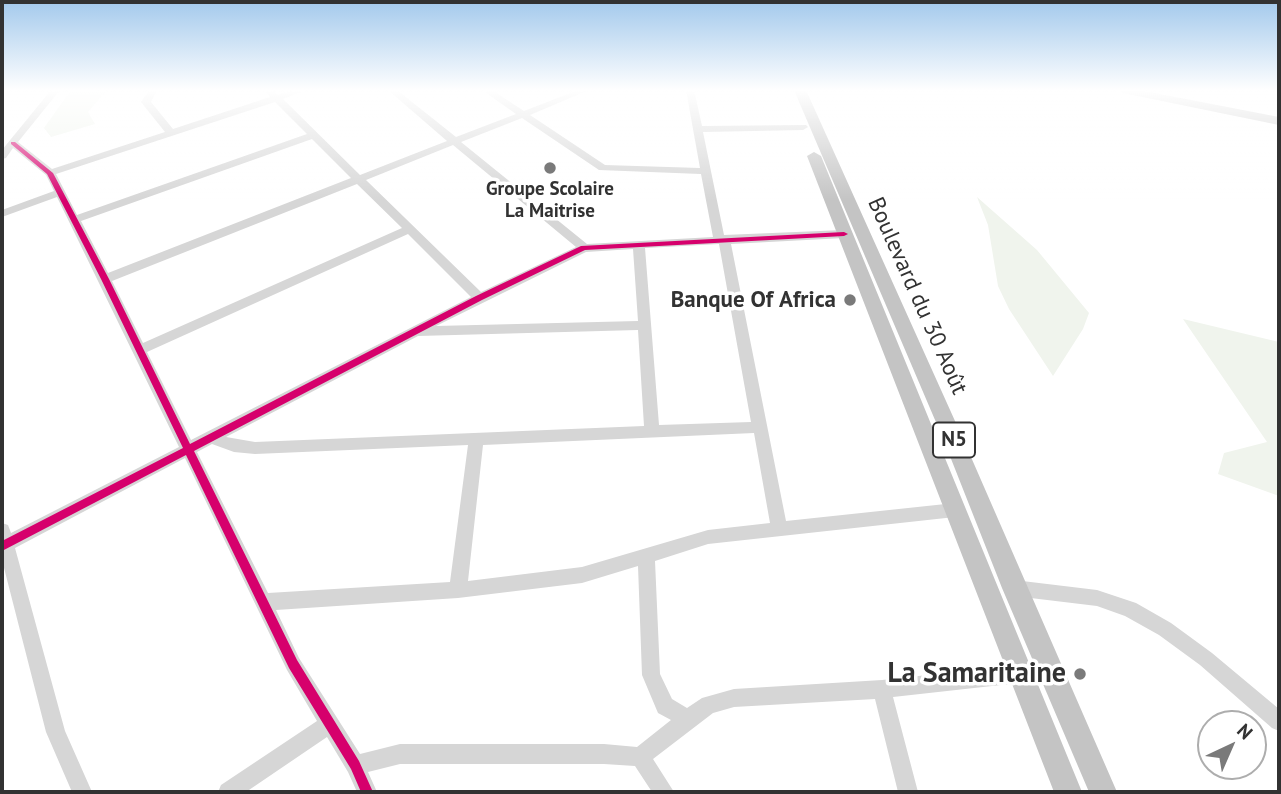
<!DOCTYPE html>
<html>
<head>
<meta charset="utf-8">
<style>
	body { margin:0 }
	#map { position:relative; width:1281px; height:794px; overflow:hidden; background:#fff; font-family:"PT Sans",sans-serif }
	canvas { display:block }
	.frame { position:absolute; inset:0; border:4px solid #323232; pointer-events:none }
	.north { position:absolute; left:1197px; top:710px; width:70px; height:70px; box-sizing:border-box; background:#fff; border:2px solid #adadad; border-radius:50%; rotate:44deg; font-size:19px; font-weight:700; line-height:28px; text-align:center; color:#323232 }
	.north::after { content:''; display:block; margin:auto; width:24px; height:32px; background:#7a7a7a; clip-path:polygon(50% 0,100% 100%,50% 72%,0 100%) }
</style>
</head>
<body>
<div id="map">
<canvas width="1281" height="794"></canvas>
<div class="frame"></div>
<div class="north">N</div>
</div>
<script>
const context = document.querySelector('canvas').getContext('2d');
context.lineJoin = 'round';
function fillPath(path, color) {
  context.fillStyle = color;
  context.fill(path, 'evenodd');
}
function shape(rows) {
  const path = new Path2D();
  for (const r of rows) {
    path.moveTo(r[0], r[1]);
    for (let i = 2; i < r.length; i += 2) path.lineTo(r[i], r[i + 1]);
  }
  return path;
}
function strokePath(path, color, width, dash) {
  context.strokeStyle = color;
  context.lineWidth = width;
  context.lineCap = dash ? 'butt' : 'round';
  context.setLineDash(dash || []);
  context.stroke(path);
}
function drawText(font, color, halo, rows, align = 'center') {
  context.font = font + ' "PT Sans",sans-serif';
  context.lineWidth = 7;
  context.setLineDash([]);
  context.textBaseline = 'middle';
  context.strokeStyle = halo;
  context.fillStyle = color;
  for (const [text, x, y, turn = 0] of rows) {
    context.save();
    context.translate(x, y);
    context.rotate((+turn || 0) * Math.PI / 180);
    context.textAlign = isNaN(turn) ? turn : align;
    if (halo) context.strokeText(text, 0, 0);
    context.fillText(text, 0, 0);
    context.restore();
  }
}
fillPath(shape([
	[71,90,106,91,88,112,95,124,51,137,44,128],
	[977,197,1037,250,1089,313,1083,329,1053,376,1009,309,998,286,988,225],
	[1183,319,1279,342,1279,496,1218,474,1224,453,1267,442]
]), '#f0f4ed');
fillPath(shape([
	[51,90,60,90,18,142,52,169,165,132,141,102,149,90,157,90,151,102,173,129,270,97,264,90,273,90,278,95,294,90,306,90,283,99,360,175,447,141,388,90,397,90,456,137,516,114,482,90,492,90,524,111,578,90,589,90,530,115,605,165,700,168,686,90,694,90,702,126,806,125,808,127,803,130,703,132,724,235,844,230,850,234,844,238,731,244,786,521,955,503,961,505,963,510,961,515,955,517,708,544,655,561,660,674,672,699,687,708,702,698,734,689,882,680,1019,665,1026,667,1028,674,1026,681,1019,683,893,697,918,792,898,792,875,699,734,707,713,713,653,759,674,792,652,792,635,766,604,764,400,764,368,772,377,792,357,792,348,772,327,737,246,792,218,792,221,785,317,721,287,670,185,458,15,548,65,731,92,792,72,792,46,732,2,560,2,523,8,525,11,533,179,447,57,197,2,217,2,210,54,191,46,175,13,148,6,158,2,159,2,150,51,90],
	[275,102,307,134,77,215,56,174,275,102],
	[522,118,599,170,701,174,713,237,587,244,461,142,522,118],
	[312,139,351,178,108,273,81,221,312,139],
	[453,145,576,247,481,292,366,180,453,145],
	[357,184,402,228,143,343,112,281,357,184],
	[408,234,471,297,191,440,147,352,408,234],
	[719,244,751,422,659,425,645,248,719,244],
	[633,249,638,321,436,326,586,252,633,249],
	[638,330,644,426,255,442,226,437,418,336,638,330],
	[754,433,770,523,708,530,582,567,468,581,483,445,754,433],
	[212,444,234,452,255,454,468,445,450,582,268,593,197,452,212,444],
	[638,566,642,675,658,713,671,720,637,747,604,744,400,744,360,754,299,658,276,610,458,598,582,583,638,566],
	[1014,580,1097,590,1136,603,1171,623,1212,653,1279,709,1279,731,1272,728,1200,665,1159,635,1125,616,1097,606,1014,596,1008,594,1005,588,1008,582,1014,580]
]), '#d6d6d6');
fillPath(shape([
	[1117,90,1139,90,1279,117,1279,125,1123,93,1117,90]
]), '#c9c9c9');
fillPath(shape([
	[794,90,806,90,964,441,1117,792,1089,792,1002,588,944,441,794,90],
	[814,152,821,156,1082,792,1054,792,807,156,814,152]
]), '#c4c4c4');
fillPath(shape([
	[11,142,15,142,53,173,109,279,190,444,476,296,581,246,844,232,848,234,844,236,585,250,482,300,194,451,297,660,359,761,373,792,361,792,351,769,289,668,186,455,2,551,2,541,183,448,101,279,47,174,11,144,11,142]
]), '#d6006c');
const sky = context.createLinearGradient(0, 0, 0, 201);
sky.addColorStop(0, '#a3c9ec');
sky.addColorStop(0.45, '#fff');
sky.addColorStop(1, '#ffffff00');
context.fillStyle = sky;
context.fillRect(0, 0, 1281, 201);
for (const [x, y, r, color] of [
	[550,168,7,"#7a7a7a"],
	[850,300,7,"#7a7a7a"],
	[1080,674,7,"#7a7a7a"]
]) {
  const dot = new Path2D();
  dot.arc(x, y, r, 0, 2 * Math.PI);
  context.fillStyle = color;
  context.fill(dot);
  strokePath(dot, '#fff', 2.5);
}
drawText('bold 19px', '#323232', '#fff', [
	["Groupe Scolaire",550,190],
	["La Maitrise",550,212]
]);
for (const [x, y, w] of [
	[954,440,42]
]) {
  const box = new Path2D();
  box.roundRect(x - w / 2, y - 17.5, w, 35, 5);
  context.fillStyle = '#fff';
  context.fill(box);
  strokePath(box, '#323232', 2);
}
drawText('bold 21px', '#323232', null, [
	["N5",954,440]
]);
drawText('23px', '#323232', '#fff', [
	["Boulevard du 30 Août",917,296,66]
]);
drawText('bold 23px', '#323232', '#fff', [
	["Banque Of Africa",836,300]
], 'right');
drawText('bold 28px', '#323232', '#fff', [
	["La Samaritaine",1066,674]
], 'right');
</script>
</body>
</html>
